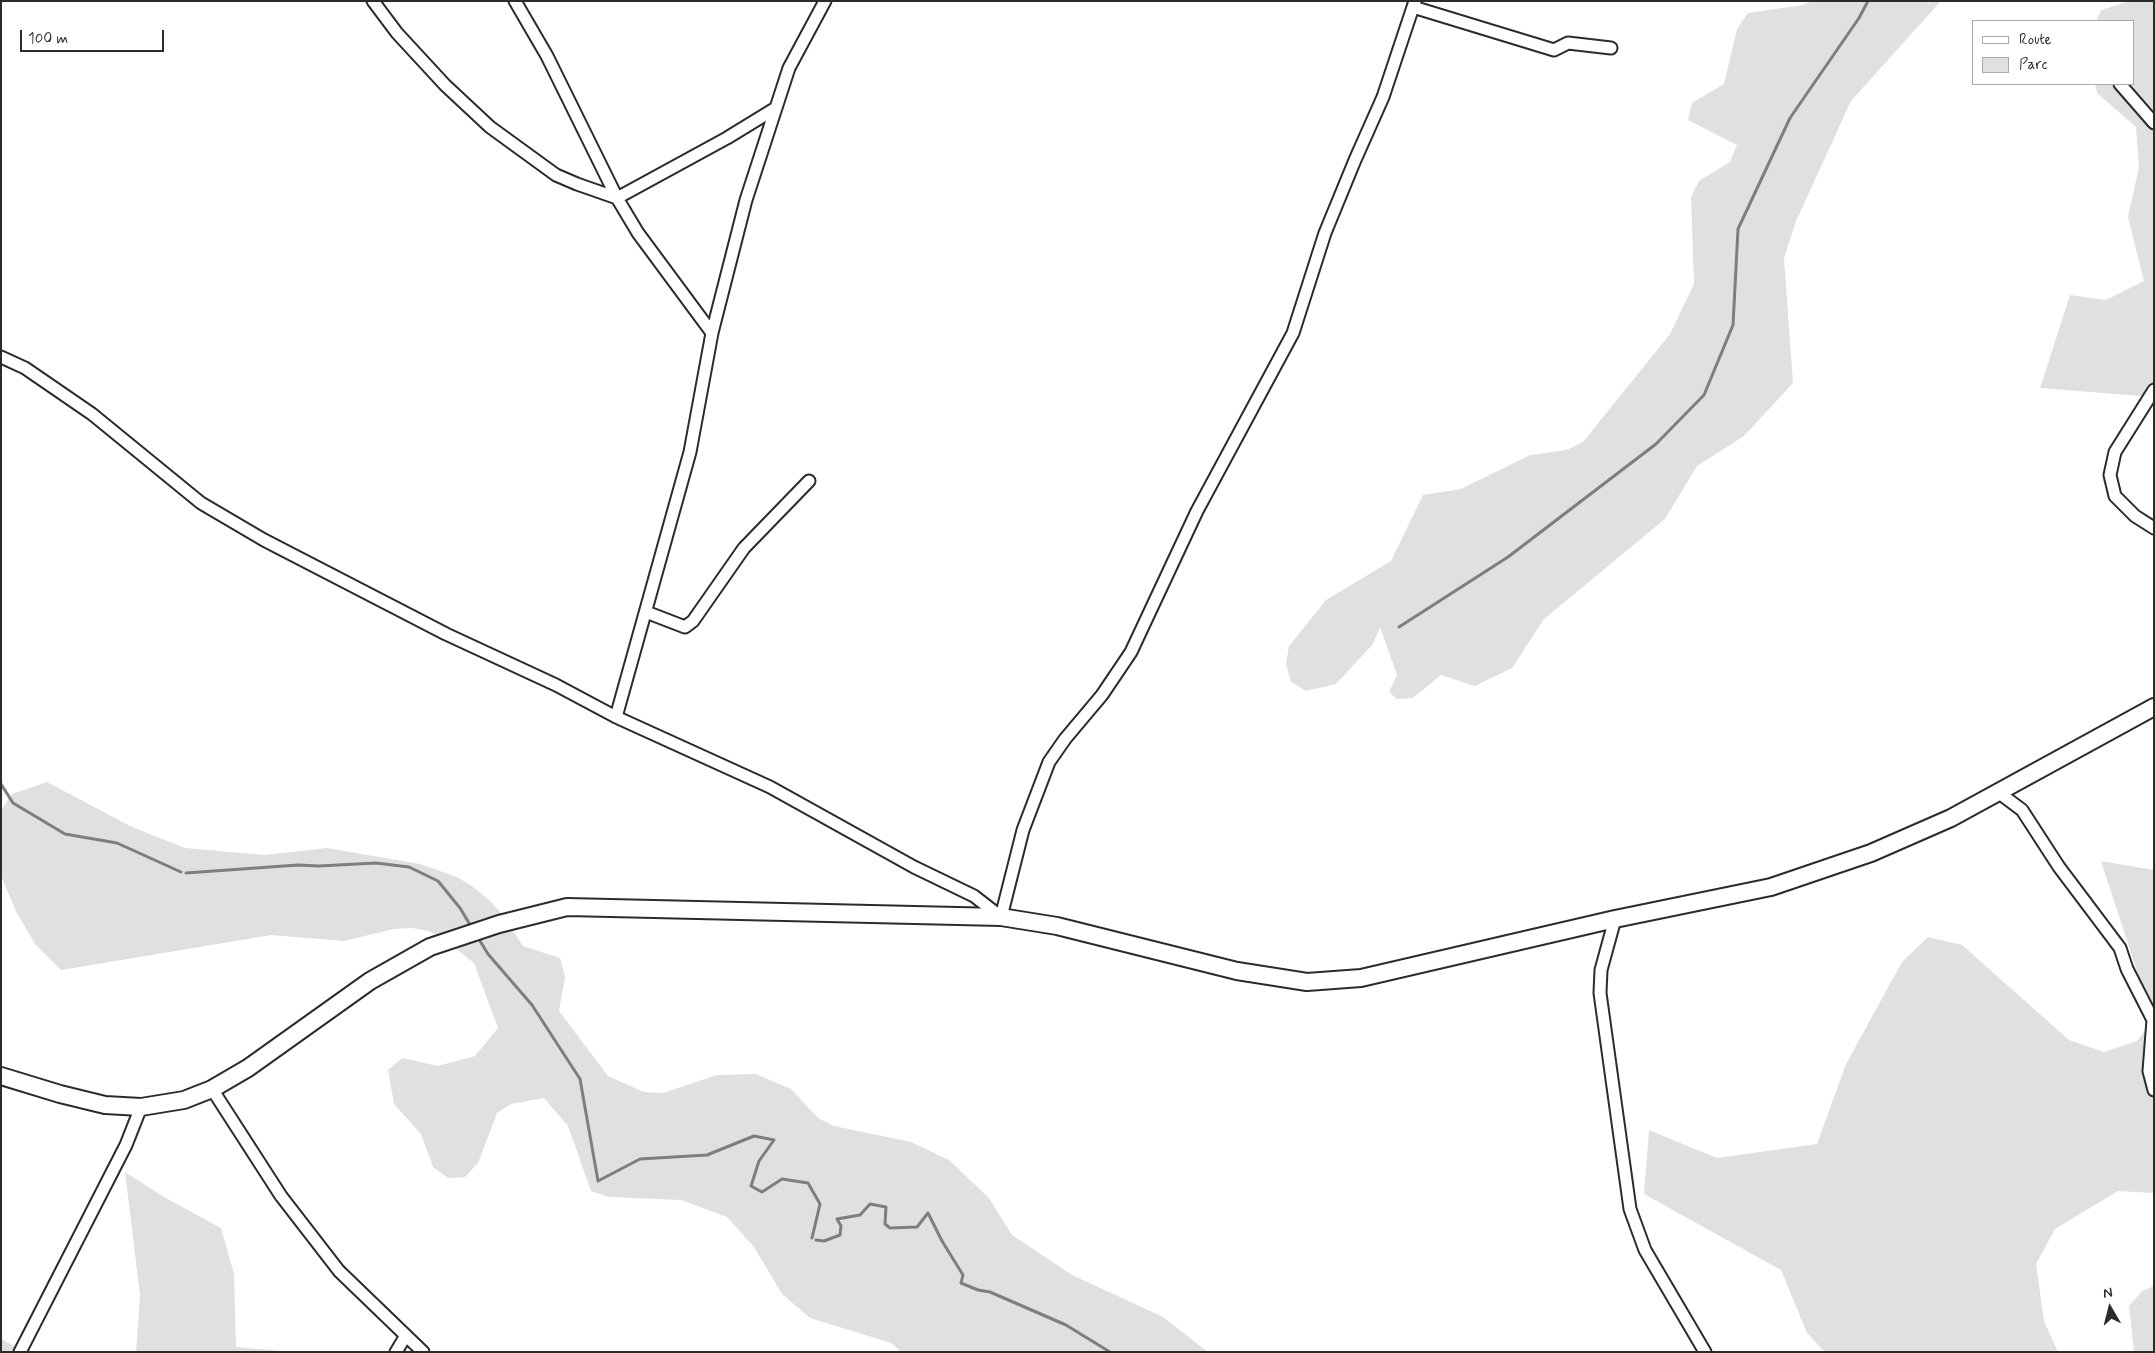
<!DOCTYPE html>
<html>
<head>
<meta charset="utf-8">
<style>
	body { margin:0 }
	#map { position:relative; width:2155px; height:1353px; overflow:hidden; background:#fff; font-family:Mynerve,sans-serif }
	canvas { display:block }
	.frame { position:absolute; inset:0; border:2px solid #2b2b2b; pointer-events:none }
	.legend { position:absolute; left:1972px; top:20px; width:162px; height:65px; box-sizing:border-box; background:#fff; border:1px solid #aaa; margin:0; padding:6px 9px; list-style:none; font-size:15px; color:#2b2b2b }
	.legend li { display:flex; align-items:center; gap:10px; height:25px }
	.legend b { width:25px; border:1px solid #aaa }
	.north { position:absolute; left:2085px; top:1283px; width:50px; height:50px; -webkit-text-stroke:4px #fff; paint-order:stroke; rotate:352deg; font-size:14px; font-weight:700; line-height:20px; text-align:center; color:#2b2b2b }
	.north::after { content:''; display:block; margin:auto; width:18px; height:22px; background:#2b2b2b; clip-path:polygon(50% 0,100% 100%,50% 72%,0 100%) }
	.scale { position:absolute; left:20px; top:30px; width:144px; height:22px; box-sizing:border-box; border:2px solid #2b2b2b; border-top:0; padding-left:6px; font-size:15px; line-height:18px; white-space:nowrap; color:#2b2b2b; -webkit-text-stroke:4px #fff; paint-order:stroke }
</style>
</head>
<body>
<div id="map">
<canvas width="2155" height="1353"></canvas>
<div class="frame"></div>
<ul class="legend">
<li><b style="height:6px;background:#fff"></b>Route</li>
<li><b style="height:14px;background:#e0e0e0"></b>Parc</li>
</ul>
<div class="north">N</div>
<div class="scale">100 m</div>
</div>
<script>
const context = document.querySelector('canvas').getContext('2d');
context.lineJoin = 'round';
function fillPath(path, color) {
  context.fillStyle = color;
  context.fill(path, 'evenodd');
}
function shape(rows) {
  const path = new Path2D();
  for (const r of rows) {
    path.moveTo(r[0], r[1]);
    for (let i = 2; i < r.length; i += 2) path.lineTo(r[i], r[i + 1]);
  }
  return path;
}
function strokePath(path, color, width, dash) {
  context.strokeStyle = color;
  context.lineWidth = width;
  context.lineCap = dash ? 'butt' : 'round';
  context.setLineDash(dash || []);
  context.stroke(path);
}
fillPath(shape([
	[1812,1,1941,1,1851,101,1796,221,1784,258,1793,383,1744,436,1697,466,1665,519,1544,619,1512,668,1475,686,1441,675,1413,698,1397,699,1389,692,1397,675,1380,627,1373,644,1336,684,1306,691,1291,682,1286,664,1289,646,1326,600,1391,561,1423,495,1461,489,1530,455,1567,450,1583,442,1670,334,1694,284,1691,197,1699,181,1730,162,1737,145,1688,120,1692,103,1724,84,1737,29,1748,13,1803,5],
	[2130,1,2154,1,2154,397,2040,388,2070,295,2106,300,2144,281,2128,217,2139,167,2136,127,2097,93,2095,84,2134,84,2134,21,2096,21,2101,10],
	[47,782,132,827,185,848,264,855,327,848,420,864,457,877,472,886,488,899,501,913,523,946,560,958,565,977,559,1011,608,1076,644,1092,663,1093,717,1075,756,1074,791,1089,818,1118,834,1126,911,1142,949,1160,989,1198,1012,1235,1072,1275,1163,1317,1208,1352,901,1352,891,1343,810,1318,782,1294,754,1247,727,1217,682,1200,609,1197,591,1191,568,1126,544,1098,511,1104,497,1113,478,1163,465,1177,448,1178,433,1167,421,1134,394,1104,388,1070,402,1058,438,1066,475,1056,498,1028,474,963,445,940,429,931,412,928,394,929,344,941,271,935,61,970,35,944,17,913,1,876,1,810,12,794],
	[2101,861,2154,870,2154,1193,2118,1191,2055,1229,2036,1264,2044,1321,2058,1352,1825,1352,1807,1333,1781,1270,1644,1194,1649,1130,1717,1158,1817,1144,1846,1064,1902,962,1928,937,1962,945,2069,1040,2104,1052,2137,1041,2153,1020],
	[125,1172,164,1197,221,1228,234,1274,236,1347,293,1352,136,1352,140,1295],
	[2154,1286,2154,1352,2134,1352,2129,1306,2142,1291],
	[1,1339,26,1352,1,1352]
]), '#e0e0e0');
strokePath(shape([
	[1399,627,1508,557,1656,444,1704,395,1733,325,1738,229,1790,118,1859,18,1868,1],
	[1,784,13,803,65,834,117,843,181,872],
	[186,873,298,865,319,866,376,863,409,867,438,881,460,908,472,928],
	[477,936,488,954,532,1005,580,1079,598,1181,640,1159,707,1155,754,1136,774,1140,759,1161,751,1186,762,1192,782,1179,808,1183,820,1204,812,1238],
	[816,1240,824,1241,840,1235,841,1226,837,1219,860,1215,870,1204,886,1207,885,1224,890,1228,917,1227,928,1213,942,1241,963,1275,961,1283,978,1290,990,1292,1066,1325,1110,1352]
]), '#7e7e7e', 3);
const street = shape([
	[373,1,397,33,445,85,490,127,556,175,577,184,617,198,727,138,776,108],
	[515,1,547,56,617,198,638,233,712,333],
	[1413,7,1554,50,1568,43,1611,48],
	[2120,84,2154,123],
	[1,357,25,368,92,414,201,503,264,540,446,634,556,685,616,717,770,787,914,867,974,896,1001,917,1023,830,1049,762,1065,739,1102,695,1131,652,1197,511,1293,333,1325,233,1355,160,1383,97,1415,1],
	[2154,390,2115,452,2110,475,2115,496,2135,516,2154,528],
	[646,612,685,627,693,621,744,548,809,481],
	[616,717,690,452,712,333,746,200,789,68,825,1],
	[1998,792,2022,810,2059,867,2120,948,2127,969,2153,1020,2149,1071,2154,1090],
	[1615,919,1601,970,1600,993,1630,1209,1645,1250,1705,1352],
	[212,1089,281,1196,339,1271,423,1352],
	[20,1352,126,1145,141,1107],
	[396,1352,405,1337]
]);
const secondary = shape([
	[1,1076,60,1094,105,1105,141,1107,184,1100,212,1089,248,1068,370,981,430,947,499,924,567,907,1001,917,1057,926,1237,971,1307,982,1361,978,1615,919,1771,887,1871,853,1951,818,2154,707]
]);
strokePath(street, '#2b2b2b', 15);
strokePath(secondary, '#2b2b2b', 20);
strokePath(street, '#fff', 11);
strokePath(secondary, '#fff', 16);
</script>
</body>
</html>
